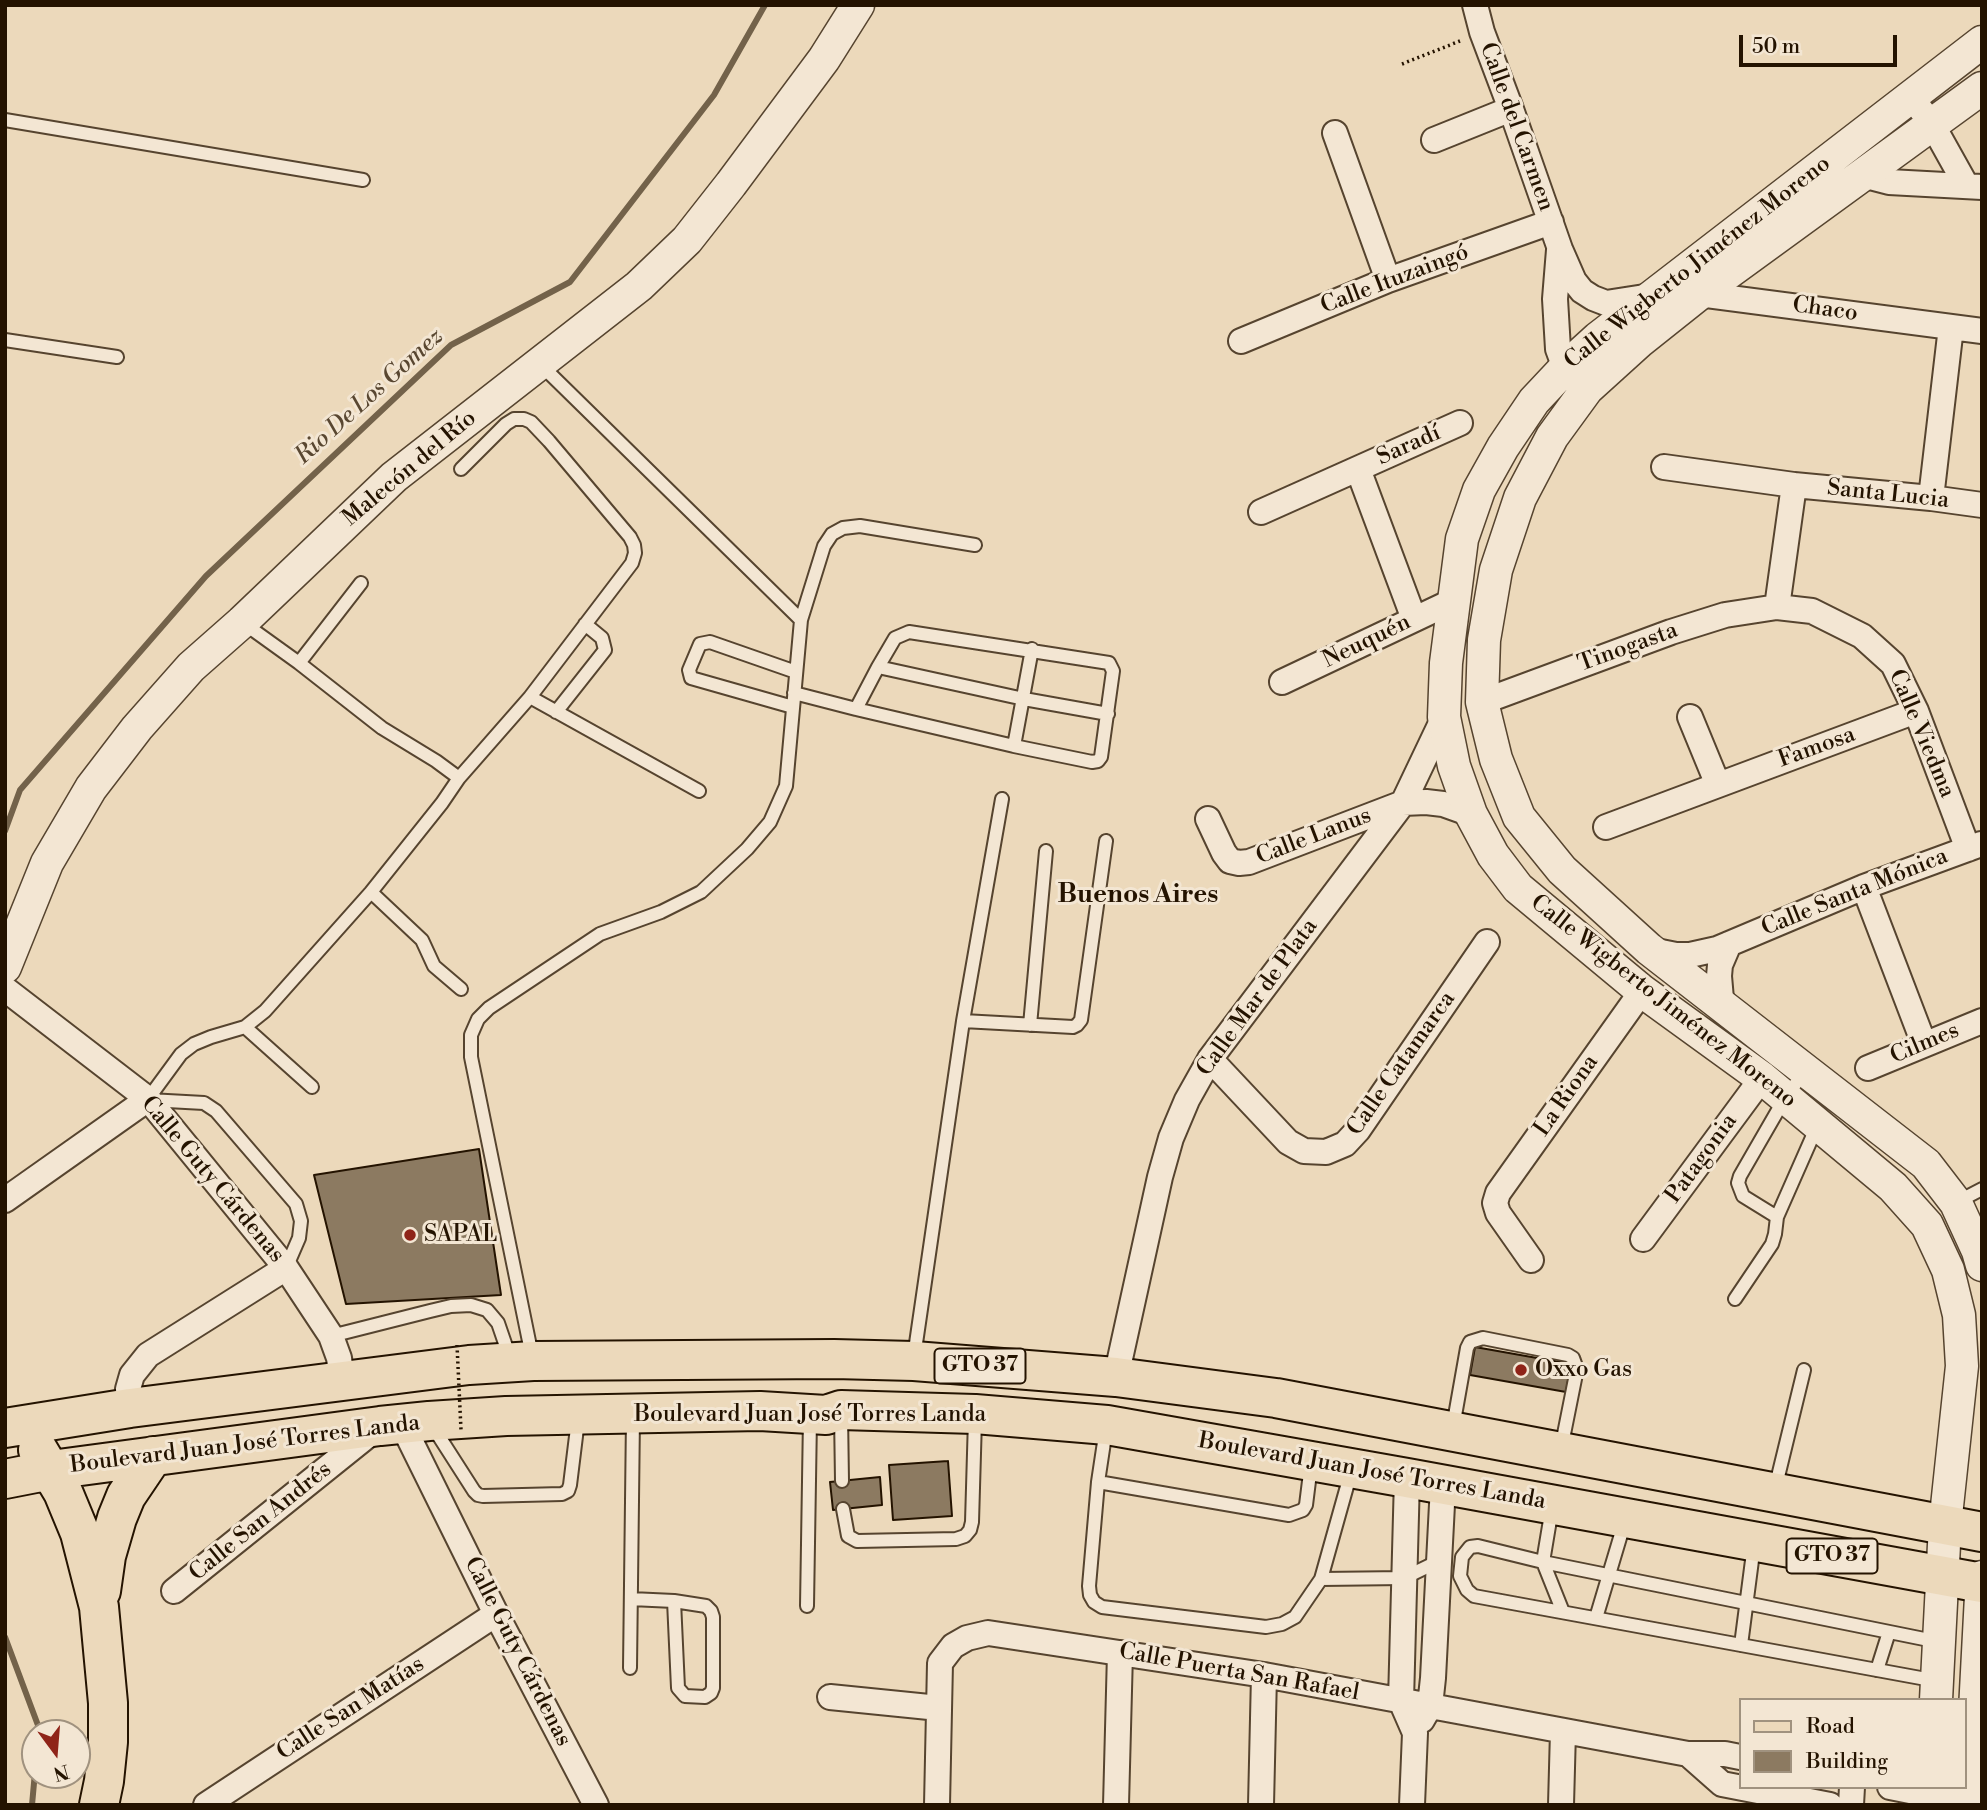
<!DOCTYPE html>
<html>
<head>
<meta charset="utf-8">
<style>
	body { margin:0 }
	#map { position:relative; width:1987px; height:1810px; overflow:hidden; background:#ecd9bb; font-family:"Libre Bodoni",serif }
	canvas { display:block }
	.frame { position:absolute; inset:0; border:7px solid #241300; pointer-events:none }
	.legend { position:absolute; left:1739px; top:1698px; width:228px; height:91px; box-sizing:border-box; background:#f3e6d3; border:2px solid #a0927f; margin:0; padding:9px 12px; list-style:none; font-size:21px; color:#241300 }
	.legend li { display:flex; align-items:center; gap:14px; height:35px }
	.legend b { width:35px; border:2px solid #a0927f }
	.north { position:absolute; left:21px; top:1719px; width:70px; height:70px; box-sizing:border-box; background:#f3e6d3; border:2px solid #a0927f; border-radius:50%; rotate:164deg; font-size:19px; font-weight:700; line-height:28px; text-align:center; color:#241300 }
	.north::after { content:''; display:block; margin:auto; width:24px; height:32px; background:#8f2418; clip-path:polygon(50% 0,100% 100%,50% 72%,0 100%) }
	.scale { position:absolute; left:1739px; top:35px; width:158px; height:32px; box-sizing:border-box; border:4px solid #241300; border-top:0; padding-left:9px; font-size:21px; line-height:24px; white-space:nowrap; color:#241300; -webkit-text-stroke:5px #f3e6d3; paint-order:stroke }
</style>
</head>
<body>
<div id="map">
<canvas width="1987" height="1810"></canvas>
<div class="frame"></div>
<ul class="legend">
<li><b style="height:9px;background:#ecd9bb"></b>Road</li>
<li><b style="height:19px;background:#8c7a61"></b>Building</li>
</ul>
<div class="north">N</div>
<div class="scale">50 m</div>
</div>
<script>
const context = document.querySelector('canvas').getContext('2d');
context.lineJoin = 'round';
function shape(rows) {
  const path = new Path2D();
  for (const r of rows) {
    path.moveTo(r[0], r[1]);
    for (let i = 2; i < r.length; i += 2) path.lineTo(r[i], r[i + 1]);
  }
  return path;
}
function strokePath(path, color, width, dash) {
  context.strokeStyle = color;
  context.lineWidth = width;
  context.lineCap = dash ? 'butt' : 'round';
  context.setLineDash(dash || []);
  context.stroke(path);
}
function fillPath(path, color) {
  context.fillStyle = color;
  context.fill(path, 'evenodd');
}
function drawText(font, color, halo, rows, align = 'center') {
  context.font = font + ' "Libre Bodoni",serif';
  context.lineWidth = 6;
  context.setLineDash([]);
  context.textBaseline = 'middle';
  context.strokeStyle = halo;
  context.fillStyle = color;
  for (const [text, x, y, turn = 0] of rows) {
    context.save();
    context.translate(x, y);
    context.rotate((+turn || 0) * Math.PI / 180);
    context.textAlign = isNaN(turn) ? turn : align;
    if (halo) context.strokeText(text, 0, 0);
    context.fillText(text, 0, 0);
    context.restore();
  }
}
strokePath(shape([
	[5,831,20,790,206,576,451,345,570,282,714,95,765,5],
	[5,1637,39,1728,39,1733],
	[32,1805,35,1772]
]), '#73624a', 6);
const building = shape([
	[479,1149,501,1295,346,1304,314,1175,479,1149],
	[1475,1347,1571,1364,1566,1392,1470,1375,1475,1347],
	[948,1461,952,1516,893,1520,889,1465,948,1461],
	[880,1477,882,1505,833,1510,830,1482,880,1477]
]);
fillPath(building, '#8c7a61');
strokePath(building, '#241300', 2);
const service = shape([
	[5,120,363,180],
	[5,340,117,357],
	[461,469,506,424,514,419,524,419,531,422,549,441,630,537,634,545,635,553,632,563,530,697,699,791],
	[801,620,824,546,832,534,843,528,860,526,975,545],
	[299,663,361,583],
	[878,667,1024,699,1108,714],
	[794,693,856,709,1014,746,1092,762,1098,761,1101,757,1113,671,1109,663,909,632,895,638,878,667,856,709],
	[793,707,691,678,689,670,700,644,710,642,796,672],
	[556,712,605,650,602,638,585,624],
	[1014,746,1032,649],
	[459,778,530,697],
	[371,892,422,940,434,966,461,989],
	[963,1021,1073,1027,1077,1025,1081,1020,1106,841],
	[1030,1025,1046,851],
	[245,1027,312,1087],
	[1805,1071,1785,1098,1740,1176,1738,1183,1743,1196,1777,1217,1818,1124],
	[148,1099,181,1054,194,1044,211,1037,245,1027,265,1011,371,892,442,803,459,778,436,761,382,728,299,663,242,622],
	[149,1100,204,1103,216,1111,296,1204,301,1221,299,1238,286,1268],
	[1957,1202,1982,1189],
	[1735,1299,1772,1244,1775,1234,1777,1217],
	[331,1336,430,1311,451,1306,471,1305,487,1310,498,1323,510,1358],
	[532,1356,471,1057,471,1035,478,1019,489,1008,600,934,661,912,701,892,747,849,770,822,786,786,801,620,540,364],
	[914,1357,963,1021,1002,799],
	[841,1414,842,1481],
	[433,1427,474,1491,478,1495,483,1496,562,1494,568,1491,570,1485,578,1420],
	[1453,1427,1467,1348,1470,1342,1483,1338,1568,1355,1573,1358,1577,1369,1561,1449],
	[1106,1429,1098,1482,1089,1586,1090,1595,1094,1602,1102,1607,1266,1627,1282,1624,1295,1617,1321,1579,1351,1472],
	[1098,1482,1289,1515,1303,1510,1306,1505,1311,1465],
	[1775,1489,1804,1370],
	[1552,1508,1543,1562,1563,1612],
	[843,1509,848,1536,857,1541,956,1539,965,1536,970,1530,972,1522,975,1419],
	[1321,1579,1404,1578,1439,1561],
	[631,1599,674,1601,706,1606,711,1611,713,1617,713,1688,711,1693,705,1697,685,1696,678,1688,674,1601],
	[807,1606,810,1418],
	[1596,1618,1625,1521],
	[1741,1645,1754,1545],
	[630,1668,633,1417],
	[1877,1670,1889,1632],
	[1937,1681,1474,1596,1467,1590,1460,1576,1462,1557,1470,1547,1478,1546,1543,1562,1939,1642]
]);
const minor = shape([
	[1475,5,1482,32,1511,109,1560,249,1574,281,1582,291,1593,298,1606,303,1651,296],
	[1911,97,1932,124,1966,185],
	[1335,133,1388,280],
	[1434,140,1511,109],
	[1862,175,1889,182,1982,187],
	[1559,250,1555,299,1558,349,1565,368,1576,378],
	[1699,294,1982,331],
	[1241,341,1388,280,1551,222],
	[1664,467,1794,485,1931,498,1982,505],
	[1358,469,1414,619],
	[1931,498,1951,327],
	[1261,512,1460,423],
	[1777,607,1794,485],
	[1282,682,1453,601],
	[1482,702,1671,632,1725,615,1777,607,1812,611,1862,636,1893,664,1916,711,1968,849],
	[1690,717,1718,785],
	[1208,819,1224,853,1230,861,1239,863,1249,862,1403,803,1426,802,1443,804,1471,814],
	[1606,827,1916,711],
	[1864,887,1924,1044],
	[1651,950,1676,955,1690,955,1717,949,1864,887,1981,844],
	[5,989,148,1099,286,1268,331,1336,339,1358,342,1380],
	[1726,1010,1721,999,1719,976,1720,965,1729,944],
	[1210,1059,1288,1142,1304,1151,1326,1152,1345,1144,1358,1130,1487,942],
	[1868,1068,1982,1021],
	[5,1200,148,1099],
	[1643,1239,1762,1078],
	[1531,1260,1498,1213,1495,1203,1498,1193,1642,991],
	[1116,1377,1160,1177,1171,1138,1187,1100,1210,1059,1403,803,1444,717],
	[130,1408,128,1389,132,1375,148,1355,286,1268],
	[402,1424,496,1614,596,1805],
	[1407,1478,1401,1701,1415,1733,1412,1805],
	[174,1591,377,1428],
	[830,1697,939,1708],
	[1422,1720,1430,1706,1433,1678,1443,1485],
	[1688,1754,1722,1784,1830,1805],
	[1890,1787,1970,1803],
	[206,1805,496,1614],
	[937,1805,940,1663,953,1646,967,1638,988,1633,1264,1675,1688,1754,1725,1754,1740,1757],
	[1116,1805,1120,1653],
	[1261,1805,1264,1675],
	[1561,1805,1563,1731],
	[1851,1805,1852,1787]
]);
const tertiary = shape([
	[1982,88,1699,294,1640,341,1587,389,1552,437,1520,498,1496,570,1484,640,1482,702,1496,759,1519,817,1562,870,1649,949,1926,1164,1956,1203,1978,1251,1982,1265],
	[5,967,47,863,91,788,137,728,191,667,242,622,394,477,639,286,687,240,731,184,824,59,858,5],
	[1936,1700,1945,1525,1962,1366,1959,1315,1948,1270,1927,1225,1893,1187,1762,1078,1642,991,1518,888,1493,855,1471,814,1454,766,1444,717,1446,663,1462,539,1479,490,1503,447,1534,401,1565,368,1598,338,1982,42],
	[1931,1805,1931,1787],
	[1970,1805,1982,1577]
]);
const primary = shape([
	[5,1428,130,1408,469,1365,533,1361,834,1359,914,1361,1116,1377,1276,1398,1982,1532],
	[38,1450,63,1492,80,1533,99,1607,108,1703,108,1742,104,1781,99,1805],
	[5,1479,51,1470,380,1426,429,1421,506,1416,760,1411,826,1415,841,1410,975,1414,1107,1425,1407,1478,1982,1583],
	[101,1591,106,1556,117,1518,126,1496,153,1456]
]);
strokePath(service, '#56442f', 16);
strokePath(minor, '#56442f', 28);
strokePath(tertiary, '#56442f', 35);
strokePath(primary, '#241300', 42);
strokePath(shape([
	[1402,64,1460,41]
]), '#241300', 3.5, [2, 3.5]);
strokePath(service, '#f3e6d3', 12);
strokePath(minor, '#f3e6d3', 24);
strokePath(tertiary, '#f3e6d3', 32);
strokePath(primary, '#ecd9bb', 38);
strokePath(shape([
	[457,1345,461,1430]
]), '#241300', 3.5, [2, 3.5]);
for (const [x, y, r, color] of [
	[410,1235,7,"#8f2418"],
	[1521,1370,7,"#8f2418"]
]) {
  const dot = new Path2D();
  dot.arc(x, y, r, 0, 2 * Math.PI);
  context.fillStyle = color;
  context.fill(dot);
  strokePath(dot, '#f3e6d3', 2.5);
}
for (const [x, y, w] of [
	[980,1366,91],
	[1832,1556,91]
]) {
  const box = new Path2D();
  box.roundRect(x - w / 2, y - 17.5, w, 35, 5);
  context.fillStyle = '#f3e6d3';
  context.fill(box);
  strokePath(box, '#241300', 2);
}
drawText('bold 21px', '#241300', null, [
	["GTO 37",980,1366],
	["GTO 37",1832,1556]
]);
drawText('23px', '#241300', '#f3e6d3', [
	["Calle del Carmen",1516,127,70],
	["Calle Wigberto Jiménez Moreno",1698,263,-38],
	["Calle Ituzaingó",1395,280,-21],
	["Chaco",1825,310,8],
	["Saradí",1409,446,-24],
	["Malecón del Río",410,469,-40],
	["Santa Lucia",1888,495,6],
	["Neuquén",1367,642,-26],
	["Tinogasta",1628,648,-20],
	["Calle Viedma",1921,734,67],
	["Famosa",1817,748,-20],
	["Calle Lanus",1314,837,-21],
	["Calle Santa Mónica",1855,893,-22],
	["Calle Mar de Plata",1258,998,-54],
	["Calle Wigberto Jiménez Moreno",1663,1002,38],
	["Cilmes",1925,1044,-23],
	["Calle Catamarca",1402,1064,-55],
	["La Riona",1567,1096,-55],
	["Patagonia",1702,1159,-54],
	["Calle Guty Cárdenas",212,1180,50],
	["Boulevard Juan José Torres Landa",810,1415],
	["Boulevard Juan José Torres Landa",245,1445,-7],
	["Boulevard Juan José Torres Landa",1372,1472,10],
	["Calle San Andrés",261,1522,-39],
	["Calle Guty Cárdenas",517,1652,63],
	["Calle Puerta San Rafael",1239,1673,10],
	["Calle San Matías",351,1709,-33]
]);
drawText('23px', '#241300', '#f3e6d3', [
	["SAPAL",424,1235],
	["Oxxo Gas",1535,1370]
], 'left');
drawText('italic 24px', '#594731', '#f3e6d3', [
	["Rio De Los Gomez",370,397,-42]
]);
drawText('bold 26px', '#241300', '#f3e6d3', [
	["Buenos Aires",1138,896]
]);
</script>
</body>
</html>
